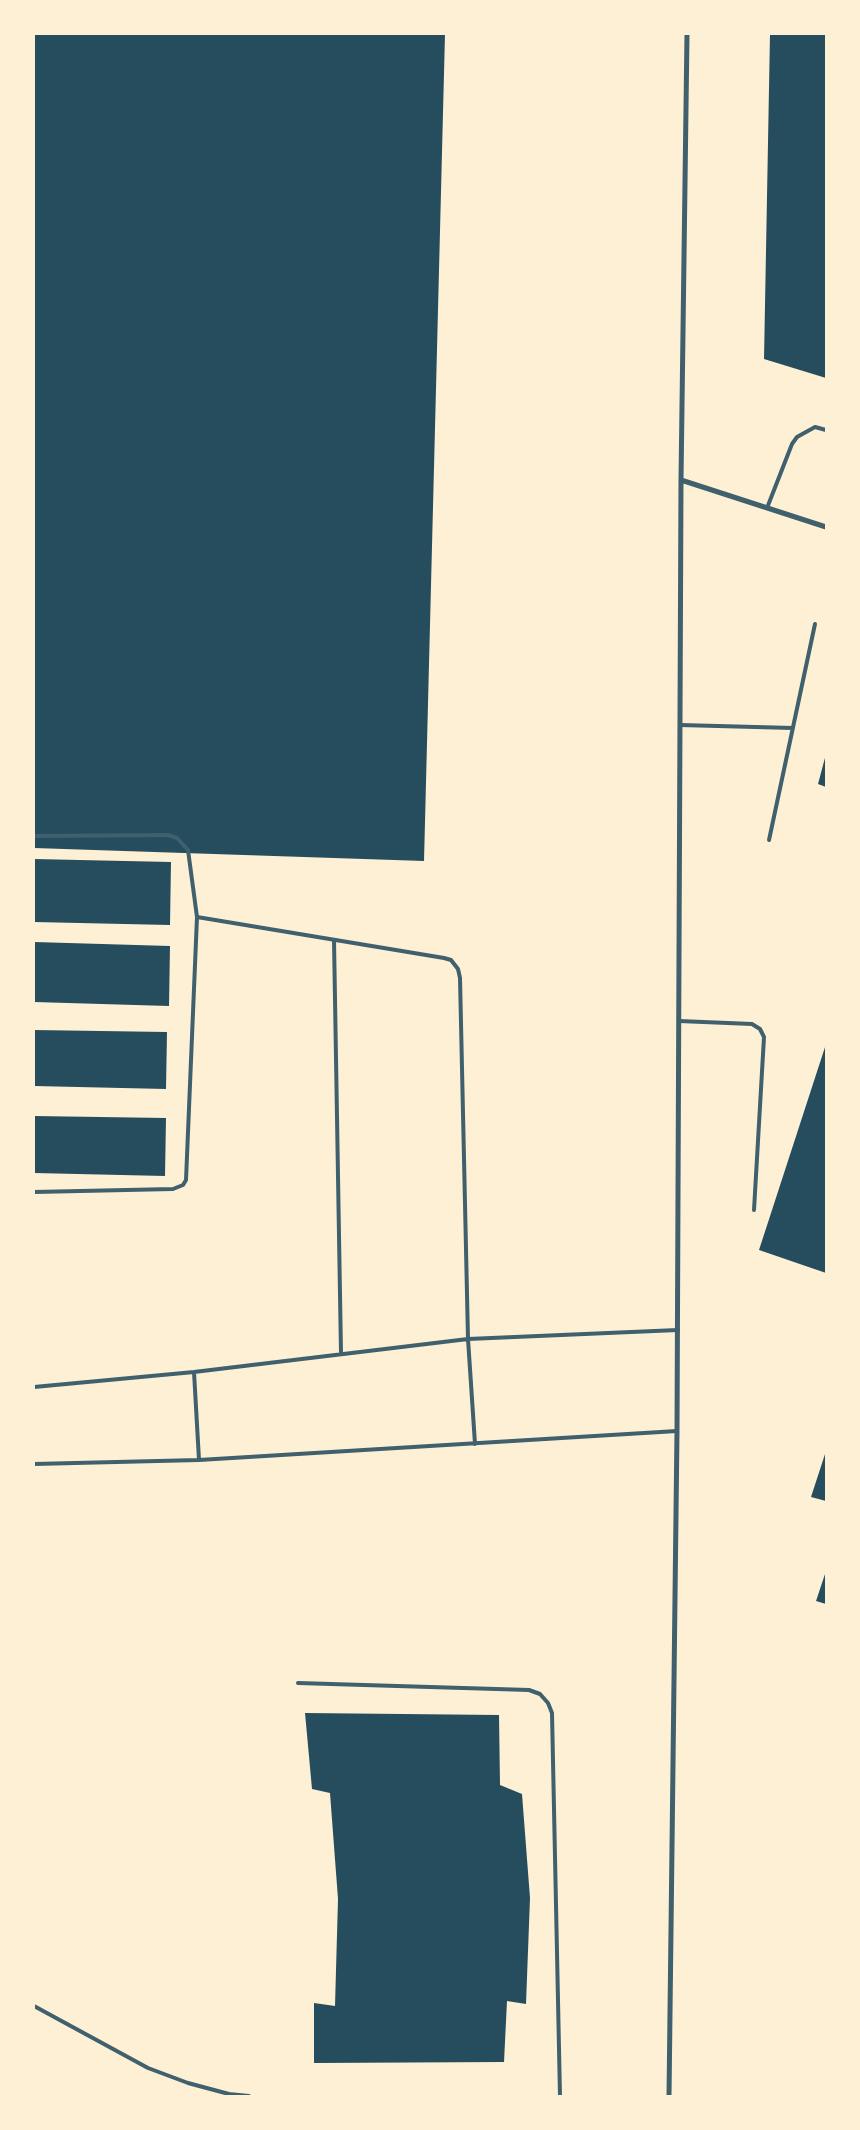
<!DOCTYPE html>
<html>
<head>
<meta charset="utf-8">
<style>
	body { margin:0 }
	#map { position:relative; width:860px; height:2130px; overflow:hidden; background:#fdf0d5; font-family:"PT Sans",sans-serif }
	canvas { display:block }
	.frame { position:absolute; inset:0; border:35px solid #fdf0d5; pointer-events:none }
</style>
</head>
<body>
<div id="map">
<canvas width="860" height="2130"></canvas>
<div class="frame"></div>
</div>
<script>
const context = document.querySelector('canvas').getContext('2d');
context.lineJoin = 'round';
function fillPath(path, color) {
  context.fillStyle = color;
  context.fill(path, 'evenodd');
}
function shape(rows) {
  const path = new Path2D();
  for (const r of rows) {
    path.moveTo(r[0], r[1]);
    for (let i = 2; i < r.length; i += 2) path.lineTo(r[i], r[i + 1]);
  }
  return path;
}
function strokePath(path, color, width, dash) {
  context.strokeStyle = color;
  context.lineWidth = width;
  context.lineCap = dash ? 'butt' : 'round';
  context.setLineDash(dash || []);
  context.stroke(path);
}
fillPath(shape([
	[34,34,445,34,424,861,34,848],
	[770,34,826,34,826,378,764,359],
	[826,754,826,787,818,784],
	[34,859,171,862,170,925,34,922],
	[34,942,170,946,169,1006,34,1002],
	[34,1030,167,1032,166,1089,34,1086],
	[826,1044,826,1273,759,1250],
	[34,1116,166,1118,165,1176,34,1173],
	[826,1451,826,1501,811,1497],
	[826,1571,826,1604,816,1601],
	[305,1713,499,1715,500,1785,522,1794,530,1898,526,2004,507,2001,504,2062,314,2063,314,2003,335,2006,338,1899,330,1793,312,1789]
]), '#264d5e');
strokePath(shape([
	[767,508,792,444,797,437,815,427,826,430],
	[680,725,793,728],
	[34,836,168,835,177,838,188,850,197,917,186,1180,183,1185,173,1189,34,1192],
	[769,840,815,624],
	[197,917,444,958,451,960,458,969,460,978,468,1339,475,1444],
	[334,940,341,1353],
	[679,1021,752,1024,760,1029,764,1037,754,1210],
	[194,1372,199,1460],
	[34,1387,194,1372,468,1339,678,1330],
	[34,1464,199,1460,677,1431],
	[298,1683,529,1690,540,1694,548,1703,552,1713,560,2096],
	[34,2006,148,2068,188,2083,229,2094,249,2096]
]), '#3f606c', 4);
strokePath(shape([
	[681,480,826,527],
	[669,2096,677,1431,681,480,687,34]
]), '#3f606c', 5);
</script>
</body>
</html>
